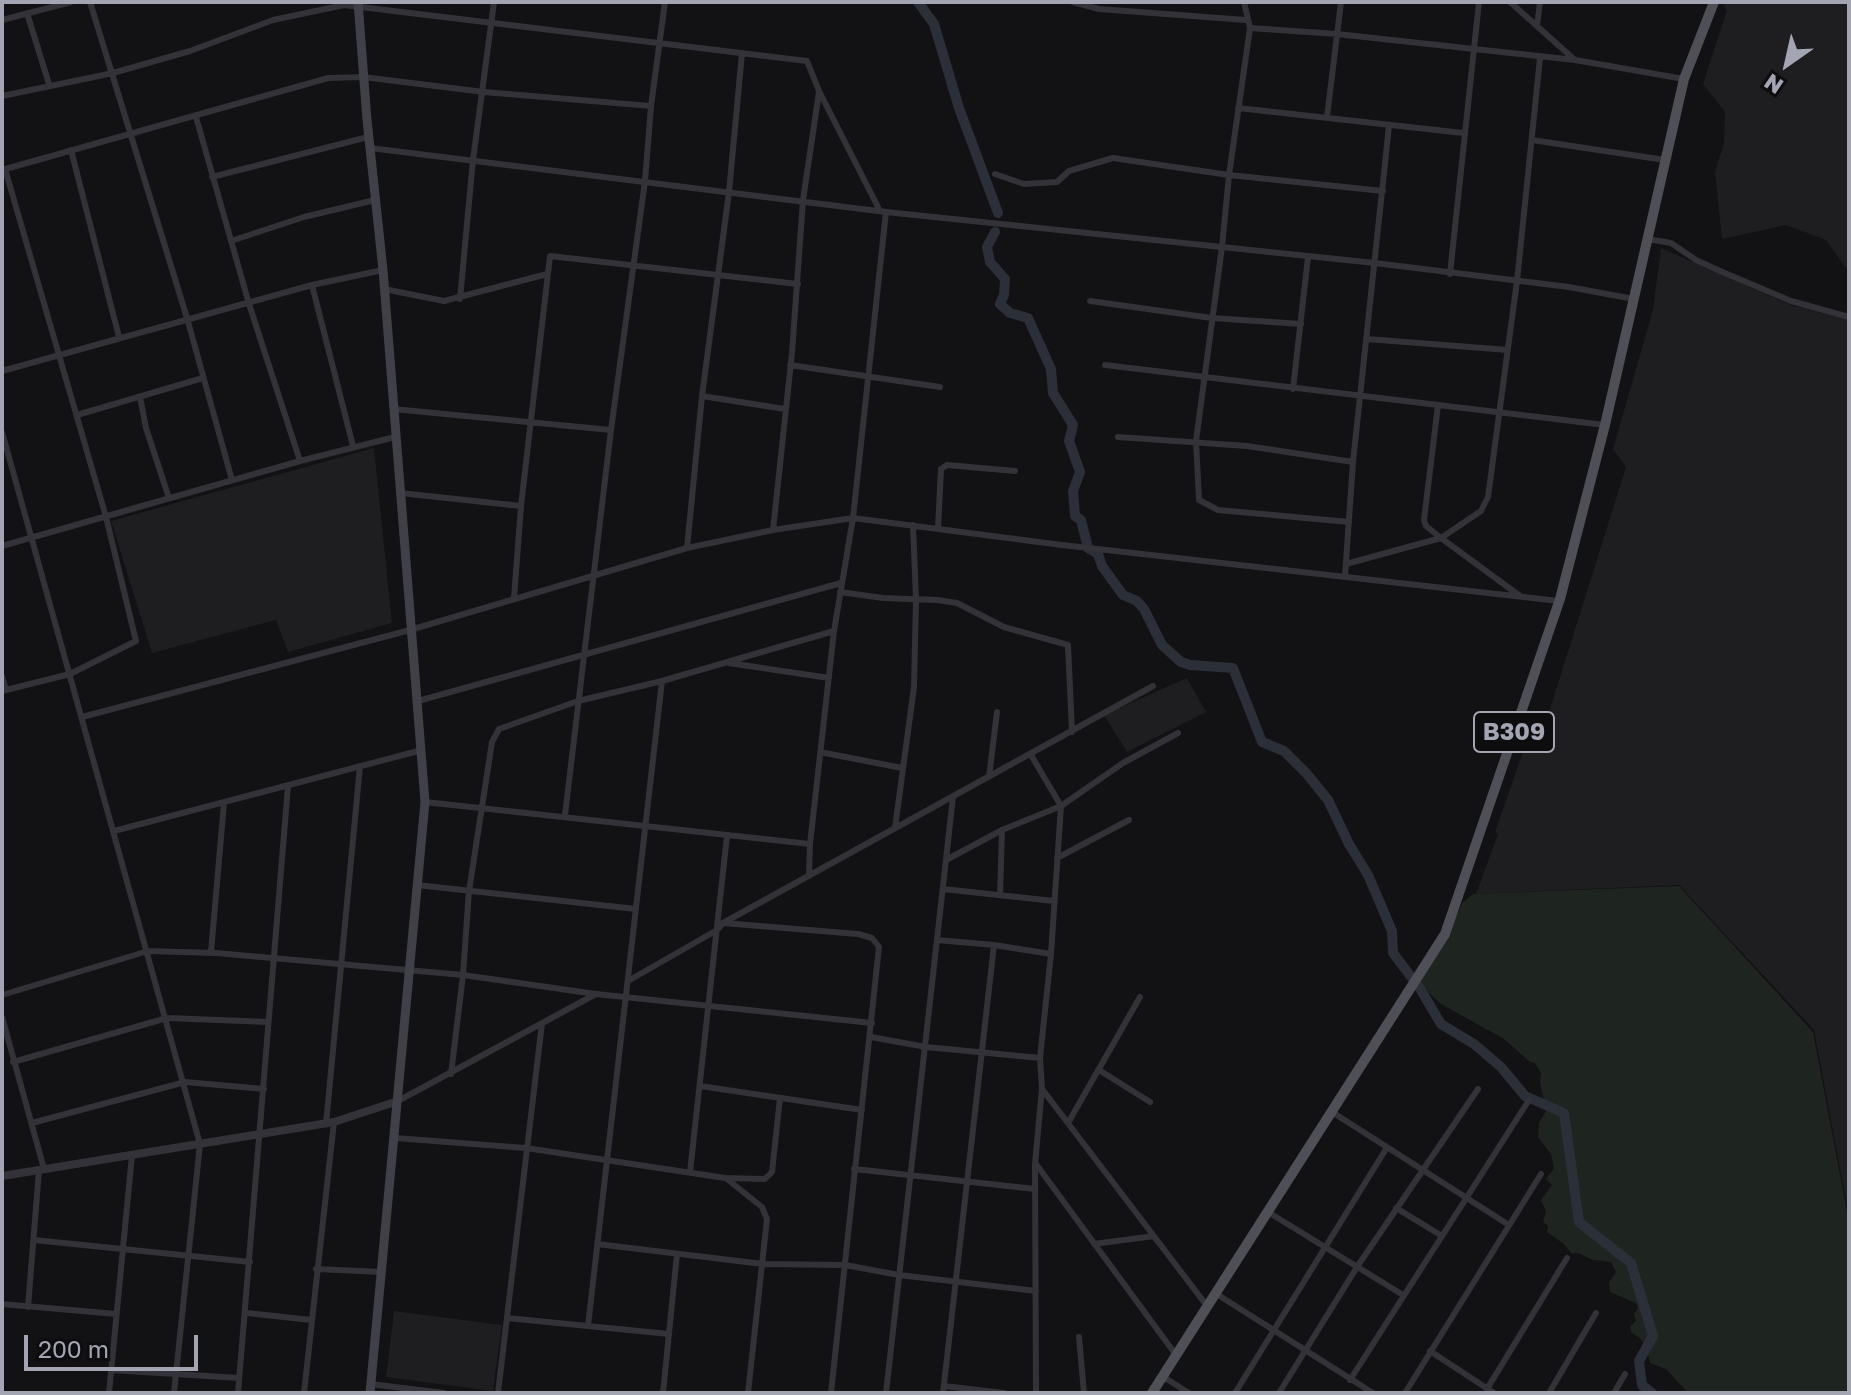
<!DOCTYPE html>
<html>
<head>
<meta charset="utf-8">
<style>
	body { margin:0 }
	#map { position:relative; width:1851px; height:1395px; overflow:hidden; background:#121113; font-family:"Golos Text",sans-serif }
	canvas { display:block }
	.frame { position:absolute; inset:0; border:4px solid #a3a5b3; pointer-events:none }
	.north { position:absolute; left:1747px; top:24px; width:80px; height:80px; -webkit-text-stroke:6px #0d0c0e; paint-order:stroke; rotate:214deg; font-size:22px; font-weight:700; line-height:32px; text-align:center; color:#a3a5b3 }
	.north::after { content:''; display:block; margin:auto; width:28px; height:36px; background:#a3a5b3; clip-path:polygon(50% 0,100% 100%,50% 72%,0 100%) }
	.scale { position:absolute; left:24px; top:1335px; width:174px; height:36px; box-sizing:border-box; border:4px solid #a3a5b3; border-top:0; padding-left:10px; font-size:24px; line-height:28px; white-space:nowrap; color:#a3a5b3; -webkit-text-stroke:6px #0d0c0e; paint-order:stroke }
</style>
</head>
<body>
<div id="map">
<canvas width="1851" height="1395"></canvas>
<div class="frame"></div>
<div class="north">N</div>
<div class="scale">200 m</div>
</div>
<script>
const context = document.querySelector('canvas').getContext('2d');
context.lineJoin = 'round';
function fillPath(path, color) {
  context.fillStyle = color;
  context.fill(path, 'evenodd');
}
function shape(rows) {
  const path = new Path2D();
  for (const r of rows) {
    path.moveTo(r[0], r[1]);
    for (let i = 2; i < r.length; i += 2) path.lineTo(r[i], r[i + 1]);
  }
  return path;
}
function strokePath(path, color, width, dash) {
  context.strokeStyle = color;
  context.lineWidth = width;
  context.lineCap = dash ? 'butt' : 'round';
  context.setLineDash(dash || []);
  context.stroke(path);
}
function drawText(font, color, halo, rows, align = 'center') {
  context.font = font + ' "Golos Text",sans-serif';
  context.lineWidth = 7;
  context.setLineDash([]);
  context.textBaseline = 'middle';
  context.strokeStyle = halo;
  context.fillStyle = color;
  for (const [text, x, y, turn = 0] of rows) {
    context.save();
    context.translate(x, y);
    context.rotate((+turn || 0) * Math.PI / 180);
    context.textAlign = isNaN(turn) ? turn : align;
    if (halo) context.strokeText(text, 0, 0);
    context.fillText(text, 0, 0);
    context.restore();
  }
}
fillPath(shape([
	[1727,2,1849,2,1849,272,1826,240,1786,225,1722,239,1715,172,1724,143,1725,112,1703,84,1727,10,1724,7],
	[1661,248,1791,305,1849,320,1849,1217,1814,1030,1679,885,1476,894,1498,834,1495,832,1527,740,1545,725,1626,467,1613,449,1653,310],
	[374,448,392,623,288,652,276,620,152,653,111,521],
	[1187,678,1206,712,1127,752,1104,715],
	[394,1311,502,1325,493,1391,386,1377]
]), '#1e1d20');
fillPath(shape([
	[1679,886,1813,1032,1849,1222,1849,1393,1688,1393,1666,1369,1650,1363,1647,1349,1641,1339,1631,1332,1630,1326,1636,1321,1634,1314,1638,1308,1636,1303,1610,1292,1609,1282,1616,1272,1611,1262,1593,1260,1578,1253,1571,1253,1564,1244,1547,1232,1548,1226,1543,1222,1546,1211,1541,1200,1552,1185,1546,1179,1554,1168,1551,1154,1538,1137,1539,1123,1546,1111,1540,1082,1541,1073,1535,1063,1530,1062,1504,1039,1441,1004,1419,984,1446,939,1462,903,1473,894]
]), '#1e2520');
strokePath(shape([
	[918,2,934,24,959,108,998,213],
	[995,232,987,247,990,262,1005,279,1004,295,1000,304,1010,313,1028,318,1051,369,1053,393,1073,425,1069,441,1080,472,1073,491,1075,516,1081,520,1088,548,1098,554,1102,566,1123,595,1137,601,1144,609,1162,645,1181,662,1190,665,1233,668,1262,742,1284,751,1307,774,1328,800,1349,844,1368,875,1392,931,1393,953,1412,978],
	[1419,987,1441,1024,1474,1044,1501,1067,1525,1096,1564,1113,1579,1222,1631,1263,1653,1336,1639,1361,1642,1385,1652,1393]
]), '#2a2f38', 10);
strokePath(shape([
	[90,2,187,318,232,480],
	[1073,2,1099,9,1246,20],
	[1244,2,1250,28,1229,175,1222,247,1196,441,1199,500,1218,510,1349,522],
	[1510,2,1575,60],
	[27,13,49,84],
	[2,20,71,2],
	[1537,26,1540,2],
	[1250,28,1337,34,1575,60,1684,79],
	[2,96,113,73,190,51,273,20,344,5,807,61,819,91,880,211],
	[1238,108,1463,133],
	[196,117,249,304,300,461],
	[1327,117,1341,2],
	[1532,140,1665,160],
	[370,148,886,212,1375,263,1569,287,1634,299],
	[71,150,119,337],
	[2,170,328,78,363,77,484,92,651,106],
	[995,174,1024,184,1057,182,1069,171,1113,158,1229,175,1383,191],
	[212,177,368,137],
	[1647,239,1671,243,1696,260,1720,271,1791,301,1849,317],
	[231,241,304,217,375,200],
	[1450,274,1479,2],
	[312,285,353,446],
	[384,289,444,301,547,274],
	[460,299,473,160,494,2],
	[1090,301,1212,318,1301,324],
	[1367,339,1508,350],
	[790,365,940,387],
	[1105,365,1605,425],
	[2,371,312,285,383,270],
	[1293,389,1308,257],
	[702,396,785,409],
	[140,397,146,428,169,498],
	[1438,405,1424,520,1426,526,1441,538,1481,511,1488,497,1517,281,1540,58],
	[393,409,611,430],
	[77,415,203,378],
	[2,432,200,1144,174,1393],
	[1118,437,1247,446,1353,462],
	[400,493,521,506],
	[938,529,941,469,947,465,1015,471],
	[773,530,792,353,803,200,819,92],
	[2,546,300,461,395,437],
	[687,548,702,396,729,192,742,53],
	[1346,564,1441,538,1520,596],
	[1345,576,1353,462,1389,126],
	[840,592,883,598,937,600,957,603,1004,627,1068,645,1072,732],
	[514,598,521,506,550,256,798,284],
	[729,663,829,678],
	[2,676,6,690],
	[2,691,70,674,136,641,106,517,5,169],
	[418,701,841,583],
	[82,717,410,630,687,548,773,530,853,518,1062,545,1559,601],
	[820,752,902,768],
	[1031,755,1061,806,1051,954,1040,1058,1042,1088,1035,1164,1036,1393],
	[989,777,997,712],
	[425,802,810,844],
	[565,815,611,430,645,181,651,106,665,2],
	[895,828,914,687,916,599,913,525],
	[114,831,422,750],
	[1057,858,1129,820],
	[946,860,1002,830,1061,806,1123,763,1178,733],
	[809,876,810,844,834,631,853,518,886,212],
	[417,885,636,909],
	[943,889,1054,901],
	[1000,895,1002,830],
	[723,923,858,934,872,938,879,947,831,1393],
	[937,940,994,945,1051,954],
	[211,952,224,803],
	[628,981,717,930,723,923,1153,686],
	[2,995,148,951,216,953,463,975,596,994,872,1023],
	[2,1017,44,1169],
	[871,1037,926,1047,1040,1058],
	[13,1062,167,1018,268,1022],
	[1099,1070,1150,1102],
	[451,1074,463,975,469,891,492,742,499,729,578,701,662,681,834,631],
	[700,1086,862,1110],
	[1042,1089,1207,1306],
	[396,1102,596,994],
	[1332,1112,1509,1225],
	[32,1123,185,1082,264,1089],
	[1068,1123,1140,997],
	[326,1124,360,766],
	[395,1138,526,1148,725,1178,765,1179,772,1172,780,1098],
	[1036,1164,1176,1355],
	[854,1169,1035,1189],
	[690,1172,727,836],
	[727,1179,762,1207,767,1219,748,1393],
	[1396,1208,1442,1236],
	[1268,1212,1403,1295],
	[34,1240,250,1262],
	[597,1244,763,1264,845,1265,899,1275,1036,1291],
	[1094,1244,1154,1236],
	[316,1269,382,1272],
	[1215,1293,1373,1393],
	[2,1304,116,1314],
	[28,1307,39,1170],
	[247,1313,311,1320],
	[507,1318,669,1334],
	[588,1326,662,681],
	[1079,1337,1084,1393],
	[1430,1351,1494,1393],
	[111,1370,239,1378],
	[1162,1376,1189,1393],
	[1350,1380,1529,1100],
	[370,1384,444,1393],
	[944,1386,1004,1393],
	[1487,1389,1567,1258],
	[109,1393,132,1155],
	[238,1393,288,786],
	[304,1393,334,1122],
	[498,1393,542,1023],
	[663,1393,677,1254],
	[886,1393,953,797],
	[943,1393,994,945],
	[1235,1393,1386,1149],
	[1279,1393,1357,1267,1478,1089],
	[1405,1393,1541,1174],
	[1549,1393,1596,1313],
	[1614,1393,1625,1374]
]), '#333238', 6);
strokePath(shape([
	[2,1176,334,1122,395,1102]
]), '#333238', 8);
strokePath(shape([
	[358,2,367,120,383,270,425,802,370,1393]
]), '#404148', 9);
strokePath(shape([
	[1152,1393,1445,934,1560,599,1605,425,1684,79,1714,2]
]), '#4e4f57', 10);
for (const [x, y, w] of [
	[1514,732,80]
]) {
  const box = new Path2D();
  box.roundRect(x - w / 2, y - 20, w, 40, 6);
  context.fillStyle = '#0d0c0e';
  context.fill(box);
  strokePath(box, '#a3a5b3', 2);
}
drawText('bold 24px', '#a3a5b3', null, [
	["B309",1514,732]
]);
</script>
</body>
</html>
